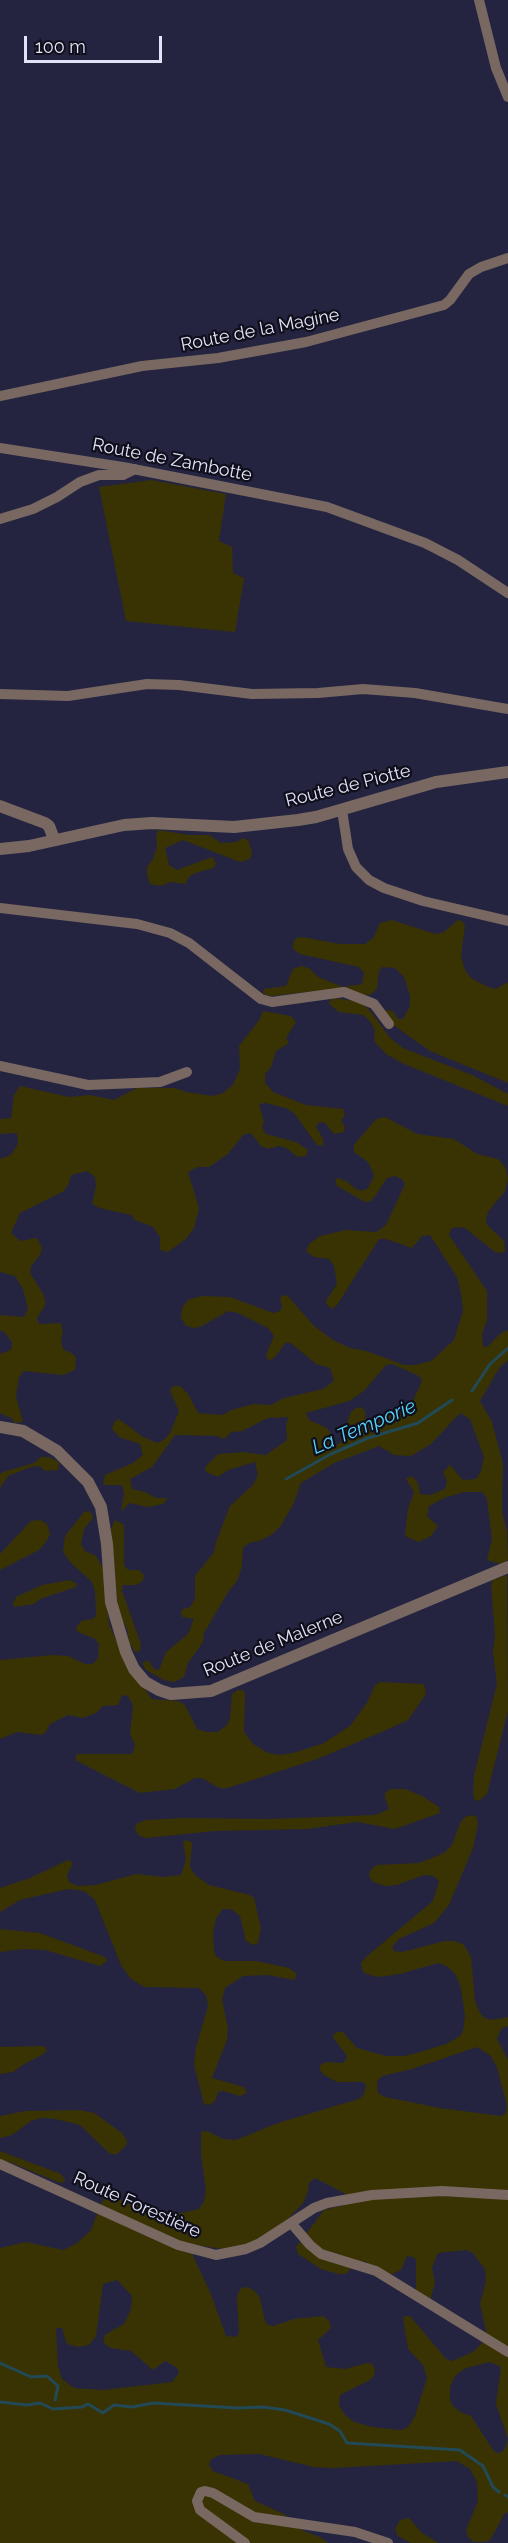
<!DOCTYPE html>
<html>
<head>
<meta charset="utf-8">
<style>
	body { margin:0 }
	#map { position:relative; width:508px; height:2543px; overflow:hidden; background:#242440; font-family:Raleway,sans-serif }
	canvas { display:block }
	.scale { position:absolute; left:24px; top:36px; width:138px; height:27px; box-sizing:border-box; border:3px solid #e2e3f6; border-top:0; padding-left:8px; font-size:18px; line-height:21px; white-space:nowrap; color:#e2e3f6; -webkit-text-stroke:4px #0f0f1b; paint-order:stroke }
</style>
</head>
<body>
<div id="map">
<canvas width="508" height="2543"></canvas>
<div class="scale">100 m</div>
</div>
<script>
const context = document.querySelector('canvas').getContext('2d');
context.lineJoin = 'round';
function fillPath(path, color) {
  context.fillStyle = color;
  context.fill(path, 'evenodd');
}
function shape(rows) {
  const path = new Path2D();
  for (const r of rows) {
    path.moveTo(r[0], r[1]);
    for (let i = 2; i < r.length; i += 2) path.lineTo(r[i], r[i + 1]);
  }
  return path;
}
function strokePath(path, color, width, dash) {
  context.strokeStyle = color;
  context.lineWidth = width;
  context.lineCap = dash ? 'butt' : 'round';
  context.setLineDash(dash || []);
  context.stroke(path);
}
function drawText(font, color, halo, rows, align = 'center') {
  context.font = font + ' Raleway,sans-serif';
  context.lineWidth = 4.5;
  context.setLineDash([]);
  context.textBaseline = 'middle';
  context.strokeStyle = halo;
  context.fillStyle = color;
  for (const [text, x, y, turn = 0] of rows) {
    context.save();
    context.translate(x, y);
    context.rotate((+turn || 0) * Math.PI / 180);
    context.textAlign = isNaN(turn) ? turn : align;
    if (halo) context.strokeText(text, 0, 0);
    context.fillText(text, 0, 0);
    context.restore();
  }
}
fillPath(shape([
	[151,480,226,494,219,541,232,547,233,573,244,578,235,632,126,621,99,487],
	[158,830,190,835,209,835,221,843,236,842,243,838,248,840,252,853,250,859,240,862,183,840,165,848,169,865,177,870,212,857,216,863,214,868,195,873,189,877,185,884,171,882,160,886,150,884,147,875,147,867,153,859,157,846,156,836],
	[392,920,435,934,444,932,458,920,462,921,465,926,461,956,465,970,471,978,488,987,496,989,508,982,508,1083,430,1051,392,1024,383,1012,385,1010,393,1011,398,1019,403,1019,410,1006,410,996,404,977,395,968,382,967,379,971,377,989,370,995,316,991,272,996,265,995,263,992,264,989,286,986,293,969,301,966,309,968,318,977,343,987,362,984,364,973,359,967,300,954,293,949,293,943,296,938,302,937,340,944,365,944,374,937,380,923],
	[334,998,361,1002,371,1012,390,1038,403,1048,472,1075,508,1094,508,1106,404,1064,386,1054,374,1041,375,1030,370,1021,363,1015,339,1012,328,1003],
	[263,1011,291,1016,296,1022,286,1038,289,1043,276,1051,271,1067,265,1074,265,1083,273,1092,306,1105,343,1109,345,1115,341,1120,345,1127,344,1132,334,1134,324,1122,318,1123,316,1127,323,1139,323,1146,317,1145,294,1113,286,1108,266,1103,259,1104,264,1121,262,1128,266,1134,296,1142,308,1150,306,1156,298,1157,286,1148,279,1146,268,1149,261,1146,251,1133,243,1135,228,1154,209,1167,198,1167,188,1172,199,1208,194,1228,186,1239,168,1252,160,1250,160,1237,153,1227,135,1220,131,1215,100,1208,92,1204,96,1186,95,1177,87,1171,71,1175,69,1183,64,1191,20,1213,11,1233,20,1241,37,1238,42,1248,40,1255,31,1266,30,1273,43,1294,46,1304,37,1318,39,1324,61,1323,63,1332,61,1339,63,1349,73,1354,76,1358,75,1370,63,1375,24,1371,19,1377,16,1396,23,1422,15,1423,11,1418,0,1413,0,1354,11,1350,12,1342,3,1331,0,1331,0,1315,24,1317,28,1309,23,1289,15,1276,0,1272,0,1159,11,1155,18,1144,17,1133,0,1134,0,1119,11,1118,14,1095,20,1086,69,1097,90,1095,114,1100,137,1088,175,1088,186,1092,212,1096,223,1093,233,1085,240,1069,239,1046,260,1019],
	[385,1117,417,1134,454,1139,477,1154,498,1159,506,1168,508,1179,505,1191,488,1212,486,1220,487,1225,504,1241,505,1250,502,1253,495,1252,465,1228,456,1227,451,1229,449,1235,487,1291,487,1320,482,1334,483,1346,487,1347,500,1334,508,1330,508,1360,500,1367,480,1401,492,1422,503,1464,502,1512,507,1531,508,1560,501,1564,487,1560,492,1539,487,1499,482,1492,464,1492,444,1498,429,1506,427,1516,438,1526,431,1536,419,1542,405,1536,408,1509,414,1492,406,1479,412,1476,418,1483,420,1494,430,1495,445,1489,447,1481,443,1472,450,1465,463,1480,476,1479,481,1471,484,1457,470,1419,460,1413,431,1444,411,1456,394,1455,379,1446,334,1463,301,1483,293,1505,280,1527,271,1535,259,1541,249,1543,243,1548,242,1567,237,1581,228,1592,204,1633,203,1642,188,1663,184,1677,174,1682,164,1680,146,1670,142,1663,148,1660,154,1669,159,1670,166,1652,188,1634,194,1619,182,1617,181,1610,190,1607,195,1599,195,1576,214,1552,216,1542,230,1506,253,1485,258,1475,255,1462,228,1470,218,1477,206,1472,205,1467,218,1454,243,1452,266,1455,287,1440,286,1424,289,1417,268,1418,242,1431,232,1432,224,1439,217,1436,175,1435,152,1467,130,1479,132,1489,145,1492,156,1498,168,1498,163,1504,148,1507,129,1503,121,1512,124,1494,122,1485,103,1485,105,1475,133,1463,143,1455,140,1444,119,1437,112,1429,114,1422,119,1419,143,1437,157,1443,164,1440,170,1433,179,1411,170,1391,173,1386,180,1386,188,1394,198,1413,223,1415,231,1410,254,1404,271,1405,284,1398,323,1389,334,1381,330,1368,316,1364,291,1343,285,1343,276,1356,271,1360,267,1359,266,1355,274,1336,268,1328,238,1313,228,1311,202,1326,195,1328,186,1326,181,1318,182,1308,188,1300,201,1296,230,1297,273,1313,280,1311,282,1307,280,1298,283,1295,288,1296,314,1326,333,1340,350,1348,366,1351,404,1365,416,1365,431,1361,454,1340,463,1311,461,1293,457,1277,430,1235,422,1236,412,1248,386,1239,379,1239,337,1305,332,1309,327,1305,326,1301,337,1284,334,1266,329,1259,314,1257,306,1251,309,1244,320,1236,346,1230,376,1232,386,1225,405,1184,402,1179,395,1176,387,1178,376,1195,371,1201,365,1202,337,1186,335,1180,338,1178,346,1181,356,1189,362,1191,368,1188,374,1176,372,1170,368,1162,354,1152,354,1145,376,1119],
	[392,1364,419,1376,422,1381,413,1401,374,1424,366,1421,365,1411,361,1407,356,1408,351,1412,340,1443,332,1446,329,1442,330,1433,327,1428,309,1420,306,1413,349,1401,364,1391,386,1365],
	[41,1457,49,1457,59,1462,58,1470,45,1471,41,1467,35,1466,28,1468,8,1476,0,1488,0,1474,3,1472,34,1463],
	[88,1511,92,1514,93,1518,84,1529,81,1544,85,1551,96,1556,103,1568,109,1624,124,1659,152,1699,178,1701,185,1705,197,1729,207,1732,218,1732,227,1725,230,1718,232,1694,238,1690,243,1690,245,1694,244,1732,253,1744,268,1753,280,1755,297,1752,324,1743,350,1726,367,1703,375,1685,380,1682,424,1684,426,1694,408,1720,384,1731,317,1759,228,1788,219,1788,202,1778,195,1778,175,1789,140,1793,75,1760,77,1754,132,1754,135,1745,130,1734,133,1705,128,1696,122,1695,118,1705,103,1706,96,1713,83,1718,68,1715,50,1724,45,1733,40,1735,17,1732,0,1739,0,1660,53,1655,68,1656,85,1664,93,1664,98,1658,99,1644,95,1639,78,1632,76,1628,81,1621,92,1619,96,1616,95,1591,92,1582,71,1563,63,1552,65,1536,84,1512],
	[40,1520,47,1524,50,1534,46,1542,39,1550,0,1570,0,1554,31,1521],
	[115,1520,124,1525,124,1565,128,1570,139,1570,144,1575,143,1581,136,1585,123,1585,122,1591,141,1644,140,1651,135,1652,129,1642,127,1628,121,1618,115,1594,111,1529],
	[507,1575,508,1711,487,1794,479,1801,474,1799,473,1794,474,1776,497,1684,493,1652,495,1634,491,1585,493,1580],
	[70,1580,77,1584,76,1587,40,1599,34,1604,14,1607,13,1604,16,1597,42,1585],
	[390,1789,405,1789,422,1796,439,1807,440,1813,395,1829,357,1822,307,1829,215,1831,146,1838,138,1835,135,1828,136,1824,145,1820,183,1818,269,1819,375,1815,389,1809,385,1797,385,1793],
	[472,1815,477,1817,478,1824,473,1848,449,1905,434,1923,399,1939,392,1947,394,1951,402,1952,445,1941,455,1941,464,1945,471,1957,475,2001,479,2011,483,2017,491,2020,508,2017,508,2026,501,2029,497,2039,508,2060,508,2512,504,2514,491,2539,486,2542,474,2542,468,2537,466,2530,478,2501,477,2482,470,2469,457,2461,334,2468,314,2467,259,2454,220,2455,211,2459,209,2465,213,2471,248,2484,255,2501,284,2514,304,2531,322,2538,328,2543,0,2543,0,2248,26,2242,63,2250,76,2244,91,2230,101,2203,105,2198,117,2198,132,2205,176,2214,199,2209,204,2201,206,2190,201,2155,201,2132,207,2131,223,2139,236,2140,278,2123,359,2099,364,2094,366,2085,363,2082,337,2082,324,2075,320,2070,320,2065,326,2062,342,2063,346,2060,347,2056,334,2039,333,2035,337,2032,343,2032,357,2048,386,2056,404,2056,424,2051,446,2044,460,2036,463,2031,465,2016,461,1988,455,1974,448,1967,438,1963,400,1974,378,1977,366,1974,362,1970,361,1963,366,1957,433,1901,439,1881,434,1876,424,1875,397,1885,385,1886,373,1882,369,1876,370,1871,376,1865,419,1863,444,1853,452,1845,460,1823,465,1817],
	[477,2047,491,2056,497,2068,507,2105,506,2113,501,2116,440,2108,385,2097,378,2093,377,2081,382,2076,412,2069],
	[315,2178,344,2193,347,2196,345,2205,324,2210,296,2247,298,2254,321,2269,338,2274,346,2274,353,2266,364,2261,390,2275,401,2270,407,2256,413,2257,416,2260,416,2291,430,2300,435,2283,432,2268,438,2253,466,2250,472,2252,485,2269,486,2281,480,2304,486,2330,482,2343,473,2352,452,2361,446,2359,410,2316,405,2316,403,2318,408,2349,423,2365,427,2378,415,2416,408,2427,401,2430,372,2427,354,2422,344,2414,339,2405,340,2395,370,2380,374,2376,375,2369,372,2364,367,2363,345,2369,326,2367,318,2340,331,2328,329,2321,323,2316,294,2319,273,2326,268,2325,265,2321,260,2298,255,2291,247,2287,241,2288,237,2296,239,2333,236,2337,226,2336,210,2292,193,2256,195,2245,224,2249,238,2247,255,2241,285,2222,303,2203,308,2191,309,2183],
	[117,2280,132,2296,131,2309,124,2324,106,2334,103,2339,105,2344,110,2348,131,2351,153,2370,165,2361,169,2363,177,2368,179,2373,172,2382,103,2390,74,2388,62,2379,58,2367,56,2328,62,2328,66,2342,70,2345,78,2347,89,2345,96,2336,103,2284],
	[490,2362,501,2367,496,2404,508,2439,506,2447,502,2452,497,2453,493,2450,471,2416,460,2412,452,2405,450,2399,450,2387,455,2376,466,2368],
	[185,1840,192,1842,190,1867,195,1875,209,1885,250,1895,254,1898,261,1928,258,1943,253,1945,246,1941,240,1916,231,1909,223,1909,216,1918,213,1934,214,1952,217,1957,224,1961,256,1961,275,1965,289,1968,297,1974,294,1980,268,1975,243,1976,225,1988,222,2000,228,2028,227,2040,212,2078,244,2087,247,2093,240,2096,223,2091,218,2092,215,2101,209,2105,204,2104,194,2065,196,2047,208,2006,206,1995,199,1988,144,1987,130,1978,121,1965,95,1900,84,1891,68,1889,20,1900,0,1912,0,1888,30,1878,68,1860,73,1863,67,1875,69,1882,78,1886,96,1885,136,1874,164,1877,181,1875,186,1860,183,1843],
	[0,1929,40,1933,105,1957,107,1961,100,1966,45,1950,24,1949,0,1952],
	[44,2046,47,2050,42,2055,24,2064,13,2072,0,2074,0,2047],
	[79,2110,94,2113,104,2120,122,2133,127,2141,126,2146,117,2154,110,2154,80,2125,56,2119,41,2118,31,2121,12,2135,0,2138,0,2116,25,2111],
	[0,2151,61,2174,65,2180,63,2183,58,2182,9,2162,0,2160],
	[409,2518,422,2533,439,2543,411,2543,398,2536,395,2529,400,2520]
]), '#393304');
strokePath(shape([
	[472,1391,490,1364,508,1348],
	[286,1479,331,1454,368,1438,418,1423,452,1400],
	[0,2363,31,2377,47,2376,58,2386,55,2400],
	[0,2402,27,2405,40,2403,53,2409,82,2407,88,2404,103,2413,114,2405,132,2407,153,2403,238,2408,263,2407,285,2410,329,2424,340,2431,347,2443,460,2450,483,2466,493,2487,499,2492],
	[505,2495,508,2497]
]), '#224956', 3);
strokePath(shape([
	[479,0,496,68,508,97],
	[0,396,142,366,218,358,306,342,444,305,450,300,469,274,481,267,508,258],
	[0,448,123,467,327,507,425,543,458,560,508,593],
	[0,519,33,509,57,497,80,482,99,475,123,475,135,469],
	[0,694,68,696,147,684,179,685,252,694,318,693,363,689,415,693,508,709],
	[342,810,348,849,356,867,369,880,384,888,423,901,508,921],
	[0,908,137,924,170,933,189,943,261,999,272,1002,344,992,374,1004,389,1024],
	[0,1066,88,1085,160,1082,187,1072],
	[0,2164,178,2245,216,2255,246,2249,260,2243,314,2208,327,2203,372,2195,442,2191,508,2195],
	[292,2224,310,2245,321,2254,376,2271,508,2352],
	[245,2543,200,2510,197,2501,201,2492,205,2491,213,2493,254,2517,355,2532,388,2543]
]), '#786861', 10);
strokePath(shape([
	[0,806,45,823,49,826,54,839],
	[0,849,29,846,124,825,152,823,234,827,298,820,316,817,436,782,508,772],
	[0,1427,23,1431,57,1451,88,1482,101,1507,107,1544,111,1602,126,1652,134,1669,145,1682,159,1690,171,1694,211,1691,508,1567]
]), '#786861', 12);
drawText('18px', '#e2e3f6', '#0f0f1b', [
	["Route de la Magine",260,330,-11],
	["Route de Zambotte",172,460,11],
	["Route de Piotte",348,786,-14],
	["Route de Malerne",273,1644,-22],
	["Route Forestière",137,2205,24]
]);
drawText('italic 20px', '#55d2fa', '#0f0f1b', [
	["La Temporie",364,1427,-23]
]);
</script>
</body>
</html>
